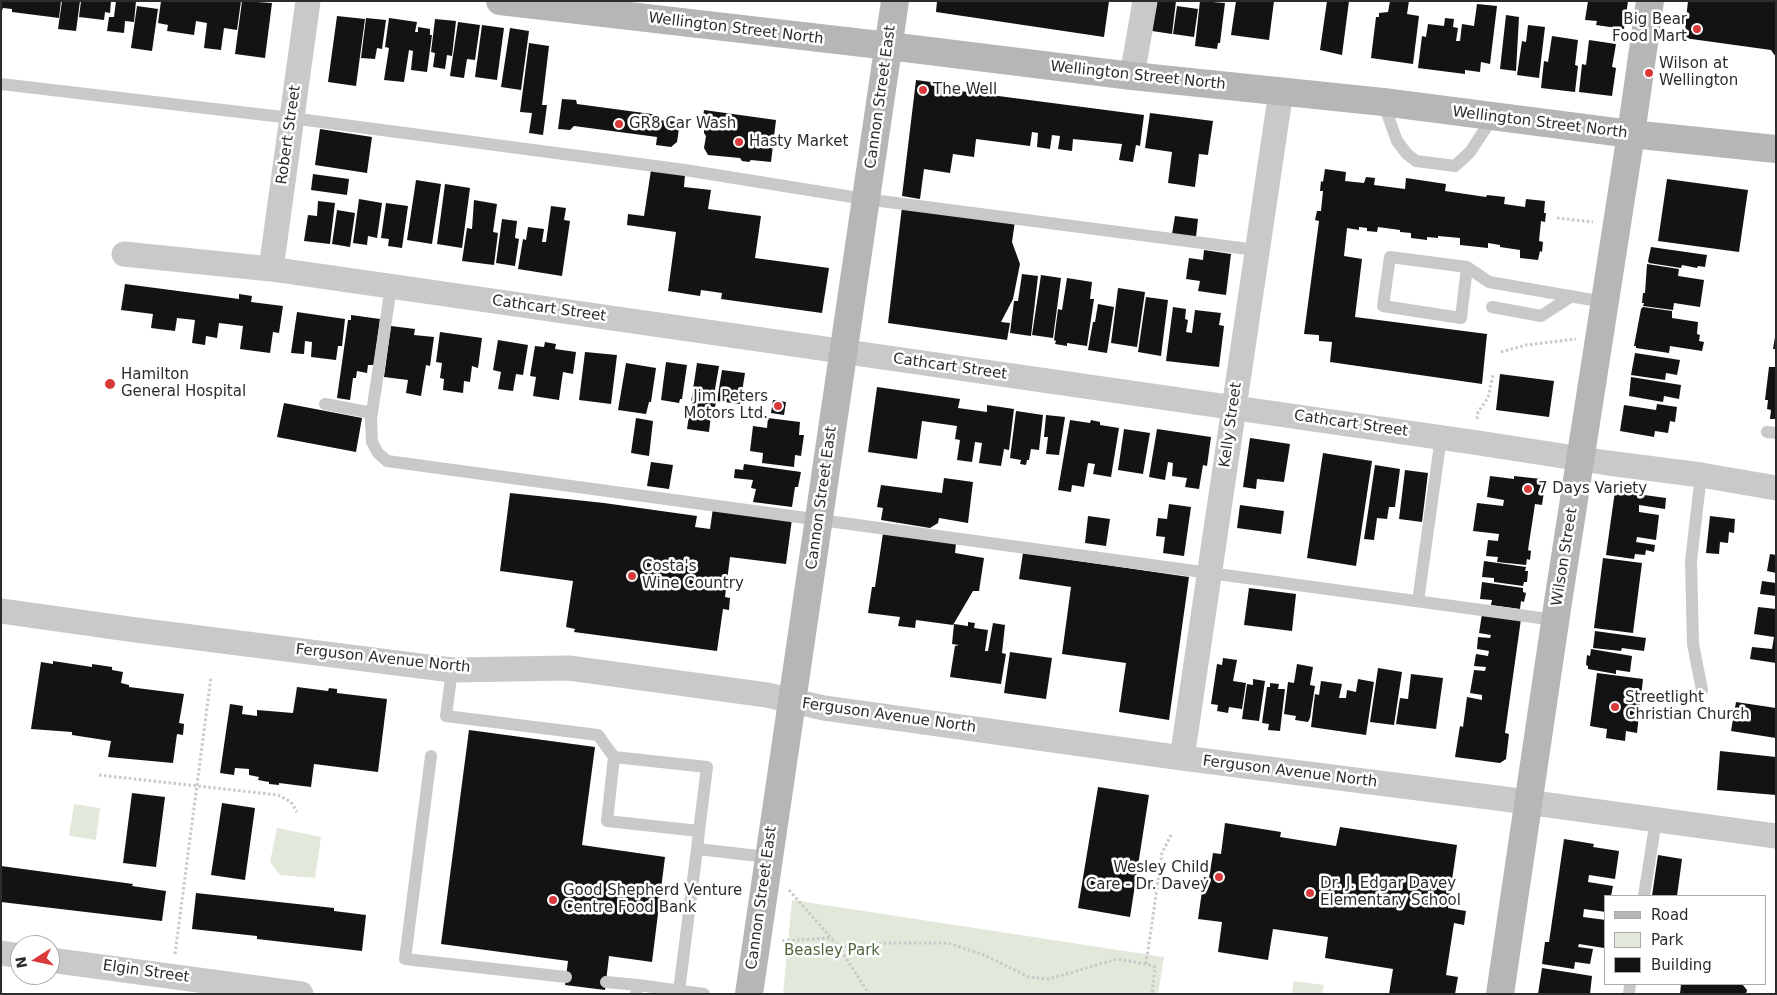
<!DOCTYPE html>
<html>
<head>
<meta charset="utf-8">
<style>
	body { margin:0 }
	#map { position:relative; width:1777px; height:995px; overflow:hidden; background:#fff; font-family:"DejaVu Sans",sans-serif }
	canvas { display:block }
	.frame { position:absolute; inset:0; border:2px solid #2c2c2c; pointer-events:none }
	.legend { position:absolute; left:1604px; top:895px; width:162px; height:90px; box-sizing:border-box; background:#fff; border:1px solid #ababab; margin:0; padding:6px 9px; list-style:none; font-size:15px; color:#2c2c2c }
	.legend li { display:flex; align-items:center; gap:10px; height:25px }
	.legend b { width:25px; border:1px solid #ababab }
	.north { position:absolute; left:10px; top:935px; width:50px; height:50px; box-sizing:border-box; background:#fff; border:1px solid #ababab; border-radius:50%; rotate:260deg; font-size:14px; font-weight:700; line-height:20px; text-align:center; color:#2c2c2c }
	.north::after { content:''; display:block; margin:auto; width:18px; height:22px; background:#d9393b; clip-path:polygon(50% 0,100% 100%,50% 72%,0 100%) }
</style>
</head>
<body>
<div id="map">
<canvas width="1777" height="995"></canvas>
<div class="frame"></div>
<ul class="legend">
<li><b style="height:6px;background:#b6b6b6"></b>Road</li>
<li><b style="height:14px;background:#e2e9db"></b>Park</li>
<li><b style="height:14px;background:#131313"></b>Building</li>
</ul>
<div class="north">N</div>
</div>
<script>
const context = document.querySelector('canvas').getContext('2d');
context.lineJoin = 'round';
function fillPath(path, color) {
  context.fillStyle = color;
  context.fill(path, 'evenodd');
}
function shape(rows) {
  const path = new Path2D();
  for (const r of rows) {
    path.moveTo(r[0], r[1]);
    for (let i = 2; i < r.length; i += 2) path.lineTo(r[i], r[i + 1]);
  }
  return path;
}
function strokePath(path, color, width, dash) {
  context.strokeStyle = color;
  context.lineWidth = width;
  context.lineCap = dash ? 'butt' : 'round';
  context.setLineDash(dash || []);
  context.stroke(path);
}
function drawText(font, color, halo, rows, align = 'center') {
  context.font = font + ' "DejaVu Sans",sans-serif';
  context.lineWidth = 5;
  context.setLineDash([]);
  context.textBaseline = 'middle';
  context.strokeStyle = halo;
  context.fillStyle = color;
  for (const [text, x, y, turn = 0] of rows) {
    context.save();
    context.translate(x, y);
    context.rotate((+turn || 0) * Math.PI / 180);
    context.textAlign = isNaN(turn) ? turn : align;
    if (halo) context.strokeText(text, 0, 0);
    context.fillText(text, 0, 0);
    context.restore();
  }
}
fillPath(shape([
	[74,804,100,808,96,840,69,836],
	[277,828,321,837,315,878,280,875,270,862],
	[792,900,1164,957,1158,994,783,994],
	[1294,981,1324,985,1322,994,1292,994]
]), '#e2e9db');
fillPath(shape([
	[1,1,61,1,59,18,12,12,12,9,3,8,1,13],
	[62,1,80,1,76,31,58,29],
	[81,1,111,1,110,13,105,12,104,20,79,17],
	[116,1,136,1,134,22,125,21,124,33,107,31,109,17,114,17],
	[161,1,241,1,237,30,224,28,221,50,204,48,207,23,196,21,194,35,167,31,168,25,158,23],
	[242,1,272,3,265,58,235,54],
	[937,1,1109,1,1104,37,936,12],
	[1162,1,1176,1,1172,34,1152,31,1156,2],
	[1200,1,1225,3,1220,43,1218,43,1217,49,1195,46],
	[1236,1,1274,1,1269,40,1231,35],
	[1327,1,1349,1,1342,55,1320,50],
	[1390,1,1409,1,1407,14,1419,16,1413,64,1371,58,1376,17,1379,17,1379,13,1388,12],
	[1588,1,1628,1,1624,29,1596,25,1597,21,1585,20],
	[1688,1,1776,1,1776,57,1771,50,1684,38],
	[1477,4,1497,6,1490,64,1481,62,1480,72,1465,70,1465,74,1418,68,1422,36,1426,37,1428,24,1444,26,1445,18,1454,19,1453,27,1458,28,1456,41,1460,41,1462,24,1474,26],
	[137,6,158,9,152,51,131,48],
	[1177,6,1198,9,1194,37,1173,34],
	[1506,15,1519,17,1516,71,1500,69],
	[337,16,365,19,356,86,328,82],
	[366,18,386,20,382,49,377,48,375,59,361,58],
	[389,18,417,22,415,32,418,32,418,27,430,29,430,35,432,35,427,72,411,70,413,51,409,50,404,82,384,80,389,48,385,47],
	[435,19,456,21,452,56,447,55,445,69,433,67,435,53,431,52],
	[458,22,480,25,475,60,467,59,464,78,450,76],
	[482,25,504,28,497,80,475,77],
	[1528,25,1545,27,1539,78,1517,75,1522,41,1526,42],
	[510,28,529,31,521,90,501,87],
	[1552,36,1578,40,1575,65,1578,66,1575,92,1541,88,1544,61,1548,62],
	[1589,40,1616,44,1612,67,1616,68,1612,96,1579,92,1582,64,1586,65],
	[529,43,549,46,542,105,547,105,543,135,529,133,532,113,520,112],
	[916,80,961,86,960,91,1144,115,1140,146,1136,145,1133,162,1119,160,1122,144,1073,139,1072,151,1058,149,1060,136,1052,135,1050,149,1037,147,1038,133,1032,132,1030,146,976,139,974,157,953,154,950,173,924,169,920,199,902,196],
	[562,99,576,100,577,104,659,115,658,120,680,122,677,142,671,147,656,145,657,137,574,126,570,130,558,129],
	[704,110,776,120,771,162,751,160,749,162,742,161,740,158,708,155,704,148,706,136,704,133,704,127,702,125],
	[1150,113,1213,121,1208,155,1199,154,1195,187,1168,183,1172,152,1145,148],
	[320,129,372,137,367,173,315,165],
	[1325,169,1346,172,1345,181,1364,183,1366,177,1375,178,1374,185,1405,189,1406,178,1446,184,1445,191,1486,197,1487,195,1505,197,1504,204,1525,207,1526,199,1545,201,1544,213,1546,213,1545,222,1541,221,1539,241,1543,242,1542,252,1540,251,1538,260,1520,258,1520,250,1500,247,1500,245,1488,243,1488,248,1460,245,1460,238,1438,236,1438,238,1427,237,1427,240,1411,238,1411,233,1400,232,1400,230,1378,227,1377,232,1367,231,1367,228,1359,227,1359,230,1347,228,1344,256,1362,259,1355,317,1487,334,1482,384,1330,362,1332,342,1319,341,1319,335,1304,334,1319,221,1315,220,1317,211,1321,211,1323,191,1320,191,1321,181,1323,182],
	[651,170,685,175,684,187,711,190,708,209,761,216,755,258,829,268,822,313,721,299,722,293,701,290,700,296,668,291,676,232,627,225,628,214,644,216],
	[313,174,349,179,347,195,311,190],
	[1667,179,1748,190,1739,252,1658,241],
	[416,180,441,184,432,244,407,240],
	[445,184,470,188,462,248,437,244],
	[359,199,382,203,377,238,368,236,367,245,353,243],
	[474,200,497,204,493,232,498,233,494,265,462,261,467,228,472,229],
	[318,201,335,203,330,244,304,241,308,215,317,216],
	[386,203,408,206,402,248,388,246,389,239,381,238],
	[551,206,566,208,564,220,570,221,562,276,518,269,523,239,526,240,528,227,544,229,542,242,546,242],
	[902,207,1015,221,1012,242,1020,264,1013,299,1001,322,1010,323,1007,340,888,323],
	[337,210,355,213,350,247,332,244],
	[1175,216,1198,219,1196,237,1172,234],
	[502,219,517,221,515,238,519,239,515,266,496,263],
	[1651,247,1707,255,1705,267,1698,266,1697,268,1682,265,1681,268,1649,263,1648,261],
	[1204,250,1231,254,1226,295,1198,291,1200,281,1186,279,1189,258,1203,260],
	[1647,264,1679,269,1678,276,1704,280,1700,307,1674,303,1673,310,1643,306,1644,303,1642,303,1643,293,1645,293],
	[1022,274,1038,276,1031,336,1010,333,1014,301,1018,301],
	[1041,275,1061,278,1053,338,1032,335],
	[1067,278,1092,282,1090,299,1094,299,1087,346,1067,343,1067,346,1055,344,1056,341,1054,340,1058,309,1062,310],
	[125,284,239,299,239,294,252,296,251,302,283,306,279,333,273,332,270,353,240,349,243,326,219,323,217,338,206,336,205,345,192,343,195,320,177,318,175,331,151,328,153,314,121,310],
	[1118,288,1145,292,1137,347,1111,343],
	[1146,297,1168,300,1161,356,1138,352],
	[1098,304,1114,307,1107,353,1088,350,1093,322,1095,322],
	[1173,307,1186,309,1185,319,1188,320,1186,332,1192,333,1195,310,1221,313,1219,325,1224,326,1219,367,1166,361],
	[1643,307,1672,311,1672,318,1698,322,1697,334,1700,335,1699,341,1704,342,1702,351,1670,346,1669,353,1636,348,1636,346,1634,346,1641,309],
	[297,312,345,319,342,346,338,346,336,360,311,357,312,342,305,341,304,354,291,353],
	[351,315,380,319,374,365,368,365,367,373,357,371,356,378,353,378,350,400,337,398,348,320,351,320],
	[391,326,415,329,414,335,434,337,430,366,426,365,421,396,406,393,408,380,384,377],
	[440,332,482,338,478,368,472,366,470,382,464,381,463,393,443,390,444,379,440,378,442,363,436,362],
	[1775,337,1776,337,1776,349,1773,349],
	[498,340,528,345,523,375,516,374,513,391,498,389,501,372,493,370],
	[545,342,556,344,555,349,576,352,573,374,563,372,559,400,533,396,536,377,530,376,535,346,544,347],
	[585,352,617,355,611,404,579,400],
	[1635,353,1680,360,1677,375,1666,373,1665,380,1631,375],
	[666,362,687,365,682,399,680,399,679,403,661,400],
	[626,363,656,368,651,402,649,402,646,414,618,410],
	[697,363,719,366,713,401,716,401,715,408,712,407,709,432,687,429],
	[1769,367,1776,367,1776,419,1770,419,1771,410,1767,409,1768,400,1765,400],
	[722,370,745,373,740,404,717,401],
	[1500,374,1554,381,1549,417,1496,410],
	[1631,377,1681,385,1679,399,1664,396,1663,402,1629,396],
	[877,387,960,399,958,408,987,412,987,405,1014,409,1009,450,1004,449,1001,466,979,463,982,443,975,442,972,462,957,460,960,440,955,439,957,426,922,421,917,459,868,452],
	[773,400,786,402,784,415,771,413],
	[284,403,362,418,356,452,277,437],
	[1657,404,1677,407,1675,422,1670,421,1668,433,1655,431,1654,437,1620,431,1624,405,1656,410],
	[1016,411,1043,415,1039,450,1031,449,1029,460,1027,460,1026,465,1020,464,1021,460,1010,458],
	[1046,415,1065,417,1059,455,1046,454,1048,437,1044,437],
	[636,418,653,421,649,456,631,453],
	[768,418,800,422,799,435,804,435,801,456,795,455,794,467,762,463,763,453,750,451,753,426,767,428],
	[1070,420,1090,423,1091,420,1100,422,1100,425,1119,428,1111,477,1093,474,1095,464,1088,463,1084,487,1072,485,1071,492,1058,490],
	[1124,429,1150,433,1143,474,1118,470],
	[1157,429,1211,437,1207,466,1203,465,1199,489,1185,487,1187,478,1172,476,1173,463,1168,462,1165,480,1149,477],
	[1250,438,1290,444,1284,482,1257,479,1256,489,1243,487],
	[1323,453,1372,461,1356,566,1307,558],
	[651,462,673,465,669,489,647,486],
	[744,464,801,472,798,487,795,487,792,507,753,502,756,489,751,488,753,480,734,478,735,469,743,470],
	[1375,465,1400,469,1395,507,1389,507,1387,519,1377,518,1374,540,1364,539],
	[1405,470,1428,473,1422,522,1399,519],
	[1490,476,1514,479,1514,476,1541,479,1545,485,1542,505,1535,504,1528,550,1531,551,1530,560,1527,559,1526,565,1497,562,1498,557,1486,556,1488,540,1498,541,1499,534,1473,531,1477,503,1503,506,1504,500,1487,497],
	[944,478,973,482,968,523,939,518,938,523,930,528,881,520,883,508,877,507,881,485,942,493],
	[1615,491,1666,498,1665,509,1639,505,1639,512,1659,515,1656,540,1637,537,1636,542,1655,545,1654,552,1646,550,1645,555,1635,554,1634,559,1606,555],
	[510,493,604,503,697,516,695,527,710,529,713,508,792,519,786,564,730,557,725,597,730,598,729,610,723,609,717,651,574,632,575,629,566,627,573,581,500,571],
	[1169,504,1191,507,1184,556,1163,553,1165,537,1156,536,1158,518,1167,519],
	[1240,505,1284,511,1281,534,1237,528],
	[1088,516,1110,519,1106,546,1085,543],
	[1710,516,1735,519,1734,533,1729,532,1728,543,1720,542,1719,554,1706,553],
	[883,533,956,544,955,553,984,558,979,591,973,591,953,625,916,620,915,628,898,626,900,617,868,613,872,587,875,587],
	[1023,553,1189,577,1169,720,1119,712,1126,663,1062,654,1071,587,1019,579],
	[1770,554,1776,555,1776,573,1767,571],
	[1603,558,1642,563,1633,633,1594,628],
	[1484,561,1526,567,1525,571,1528,571,1527,582,1524,582,1523,586,1494,582,1494,578,1482,577],
	[1762,581,1776,583,1776,596,1760,594],
	[1482,582,1523,588,1523,592,1526,593,1524,602,1521,601,1520,609,1491,605,1492,600,1480,599],
	[1249,588,1296,594,1292,631,1244,625],
	[1758,607,1776,609,1776,663,1750,659,1752,647,1772,649,1774,637,1754,634],
	[1482,614,1521,619,1505,733,1509,734,1506,759,1500,763,1455,757,1460,726,1463,727,1467,697,1482,700,1482,695,1470,693,1474,670,1485,671,1486,667,1474,666,1476,654,1488,656,1489,651,1477,649,1478,637,1490,638,1491,635,1479,633],
	[968,622,975,623,974,628,988,630,985,651,988,651,993,623,1005,625,1002,653,1006,654,1001,684,950,677,955,646,959,645,952,644,954,624,968,626],
	[1595,631,1646,638,1644,651,1622,648,1621,651,1593,648],
	[1591,649,1632,656,1630,672,1616,670,1616,674,1588,669,1588,666,1586,665,1587,655,1590,656],
	[1010,652,1052,658,1046,699,1004,693],
	[1223,658,1237,660,1233,681,1246,683,1242,709,1229,707,1228,713,1217,711,1218,705,1211,704,1217,664,1222,665],
	[53,661,92,667,92,664,112,667,112,670,123,672,121,683,129,685,129,687,184,694,179,723,184,724,183,735,177,734,173,763,108,757,111,741,72,735,72,732,31,729,41,662,53,664],
	[1297,664,1313,667,1310,685,1315,686,1310,718,1308,722,1295,720,1296,716,1284,714,1288,682,1294,683],
	[1378,668,1402,672,1394,725,1370,722],
	[1597,673,1643,679,1637,733,1626,731,1625,741,1606,738,1607,729,1590,726],
	[1411,674,1443,678,1436,729,1396,724,1400,698,1408,699],
	[1253,679,1265,681,1259,721,1242,719,1247,684,1253,685],
	[1358,679,1374,682,1366,735,1311,727,1315,694,1319,695,1321,681,1342,684,1339,698,1346,698,1347,690,1356,692],
	[1270,683,1279,684,1278,689,1285,689,1280,731,1268,730,1269,724,1262,723,1267,687,1270,687],
	[297,687,328,691,329,688,337,689,337,693,387,699,378,772,314,764,311,787,279,783,279,785,269,784,269,782,258,780,259,777,249,775,249,769,235,768,234,775,220,773,230,704,243,706,242,714,257,716,257,710,293,713],
	[1736,702,1776,708,1776,738,1731,731],
	[469,730,595,747,582,845,665,857,652,962,609,956,605,990,565,985,568,961,441,944],
	[1720,751,1776,757,1776,795,1717,790],
	[1098,787,1149,795,1130,917,1078,908],
	[132,793,165,797,156,867,123,863],
	[222,803,255,808,245,880,211,875],
	[1225,823,1281,832,1280,837,1336,846,1340,827,1457,845,1448,908,1466,911,1464,925,1454,923,1446,975,1458,977,1455,994,1389,994,1393,969,1325,958,1328,937,1273,929,1268,960,1218,952,1222,922,1198,919,1204,877,1209,878,1213,853,1221,854],
	[1564,839,1594,844,1593,847,1619,851,1615,879,1589,875,1588,882,1613,886,1611,896,1606,896,1606,912,1584,909,1583,917,1606,920,1604,948,1579,944,1578,947,1593,949,1590,964,1575,962,1574,969,1542,964,1545,942,1549,942],
	[1658,855,1682,859,1677,896,1652,896],
	[1,866,133,884,132,886,166,891,162,921,1,902],
	[196,893,334,908,334,911,366,915,362,951,257,939,257,936,192,929],
	[1542,968,1592,976,1590,994,1538,994],
	[1681,984,1742,984,1747,990,1746,994,1680,994]
]), '#131313');
strokePath(shape([
	[1557,218,1593,222],
	[1501,352,1526,345,1576,339],
	[1477,419,1478,412,1488,398,1493,375],
	[99,775,278,795,291,802,297,812],
	[789,890,839,947,869,994],
	[782,941,830,938],
	[839,947,888,943,948,943,984,955,1029,977,1049,979,1117,959,1146,964,1155,967,1152,994],
	[175,954,211,677],
	[1146,964,1162,853,1172,833]
]), '#c9c9c9', 3, [2.5, 2.5]);
strokePath(shape([
	[1,84,291,118,685,170,865,199,1256,250],
	[1383,102,1397,141,1407,154,1416,161,1455,166,1470,152,1493,117],
	[1467,267,1461,318,1383,306,1390,257,1467,267,1489,282,1604,302],
	[391,287,371,419,372,442,378,453,387,461,1555,620],
	[1492,307,1541,316,1572,296],
	[325,404,372,413],
	[1767,432,1776,433],
	[1701,475,1691,561,1693,644,1702,690],
	[1418,601,1441,437],
	[452,670,446,716,598,735,614,757],
	[431,756,405,959,566,977],
	[697,849,768,857],
	[1644,896,1656,820],
	[606,982,638,985],
	[679,991,697,849,699,831,707,767,614,757,607,821,699,831],
	[636,994,638,985,704,994],
	[1629,994,1630,984]
]), '#c9c9c9', 12);
strokePath(shape([
	[1132,76,1145,1],
	[124,254,271,269,1472,442,1608,463,1701,475,1776,488],
	[271,269,308,1],
	[1,611,136,630,452,670,569,668,767,695,824,708,1182,758,1497,798,1776,836],
	[1182,758,1281,91],
	[1,953,20,956],
	[50,960,301,994]
]), '#c9c9c9', 25);
strokePath(shape([
	[500,1,889,46,1132,76,1383,102,1631,134,1776,149],
	[749,994,895,1],
	[1500,994,1558,602,1631,134,1650,1]
]), '#b6b6b6', 28);
for (const [x, y, r, color] of [
	[1697,29,5,"#d9393b"],
	[1649,73,5,"#d9393b"],
	[923,90,5,"#d9393b"],
	[619,124,5,"#d9393b"],
	[739,142,5,"#d9393b"],
	[110,384,6,"#d9393b"],
	[778,406,5,"#d9393b"],
	[1528,489,5,"#d9393b"],
	[632,576,5,"#d9393b"],
	[1615,707,5,"#d9393b"],
	[1219,877,5,"#d9393b"],
	[1310,893,5,"#d9393b"],
	[553,900,5,"#d9393b"]
]) {
  const dot = new Path2D();
  dot.arc(x, y, r, 0, 2 * Math.PI);
  context.fillStyle = color;
  context.fill(dot);
  strokePath(dot, '#fff', 2);
}
drawText('15px', '#2c2c2c', '#fff', [
	["Big Bear",1687,20,"right"],
	["Food Mart",1687,37,"right"],
	["Wilson at",1659,64],
	["Wellington",1659,81],
	["The Well",933,90],
	["GR8 Car Wash",629,124],
	["Hasty Market",749,142],
	["Hamilton",121,375],
	["General Hospital",121,392],
	["Jim Peters",768,397,"right"],
	["Motors Ltd.",768,414,"right"],
	["7 Days Variety",1538,489],
	["Costa's",642,567],
	["Wine Country",642,584],
	["Streetlight",1625,698],
	["Christian Church",1625,715],
	["Wesley Child",1209,868,"right"],
	["Care - Dr. Davey",1209,885,"right"],
	["Dr. J. Edgar Davey",1320,884],
	["Elementary School",1320,901],
	["Good Shepherd Venture",563,891],
	["Centre Food Bank",563,908]
], 'left');
drawText('15px', '#2c2c2c', '#fff', [
	["Wellington Street North",736,29,7],
	["Wellington Street North",1138,76,6],
	["Cannon Street East",881,97,-82],
	["Wellington Street North",1540,123,7],
	["Robert Street",289,135,-82],
	["Cathcart Street",549,309,8],
	["Cathcart Street",950,367,8],
	["Cathcart Street",1351,424,8],
	["Kelly Street",1231,425,-82],
	["Cannon Street East",822,498,-82],
	["Wilson Street",1565,557,-81],
	["Ferguson Avenue North",383,659,6],
	["Ferguson Avenue North",889,716,8],
	["Ferguson Avenue North",1290,772,7],
	["Cannon Street East",762,898,-82],
	["Elgin Street",146,972,8]
]);
drawText('15px', '#4d653d', '#fff', [
	["Beasley Park",832,951]
]);
</script>
</body>
</html>
